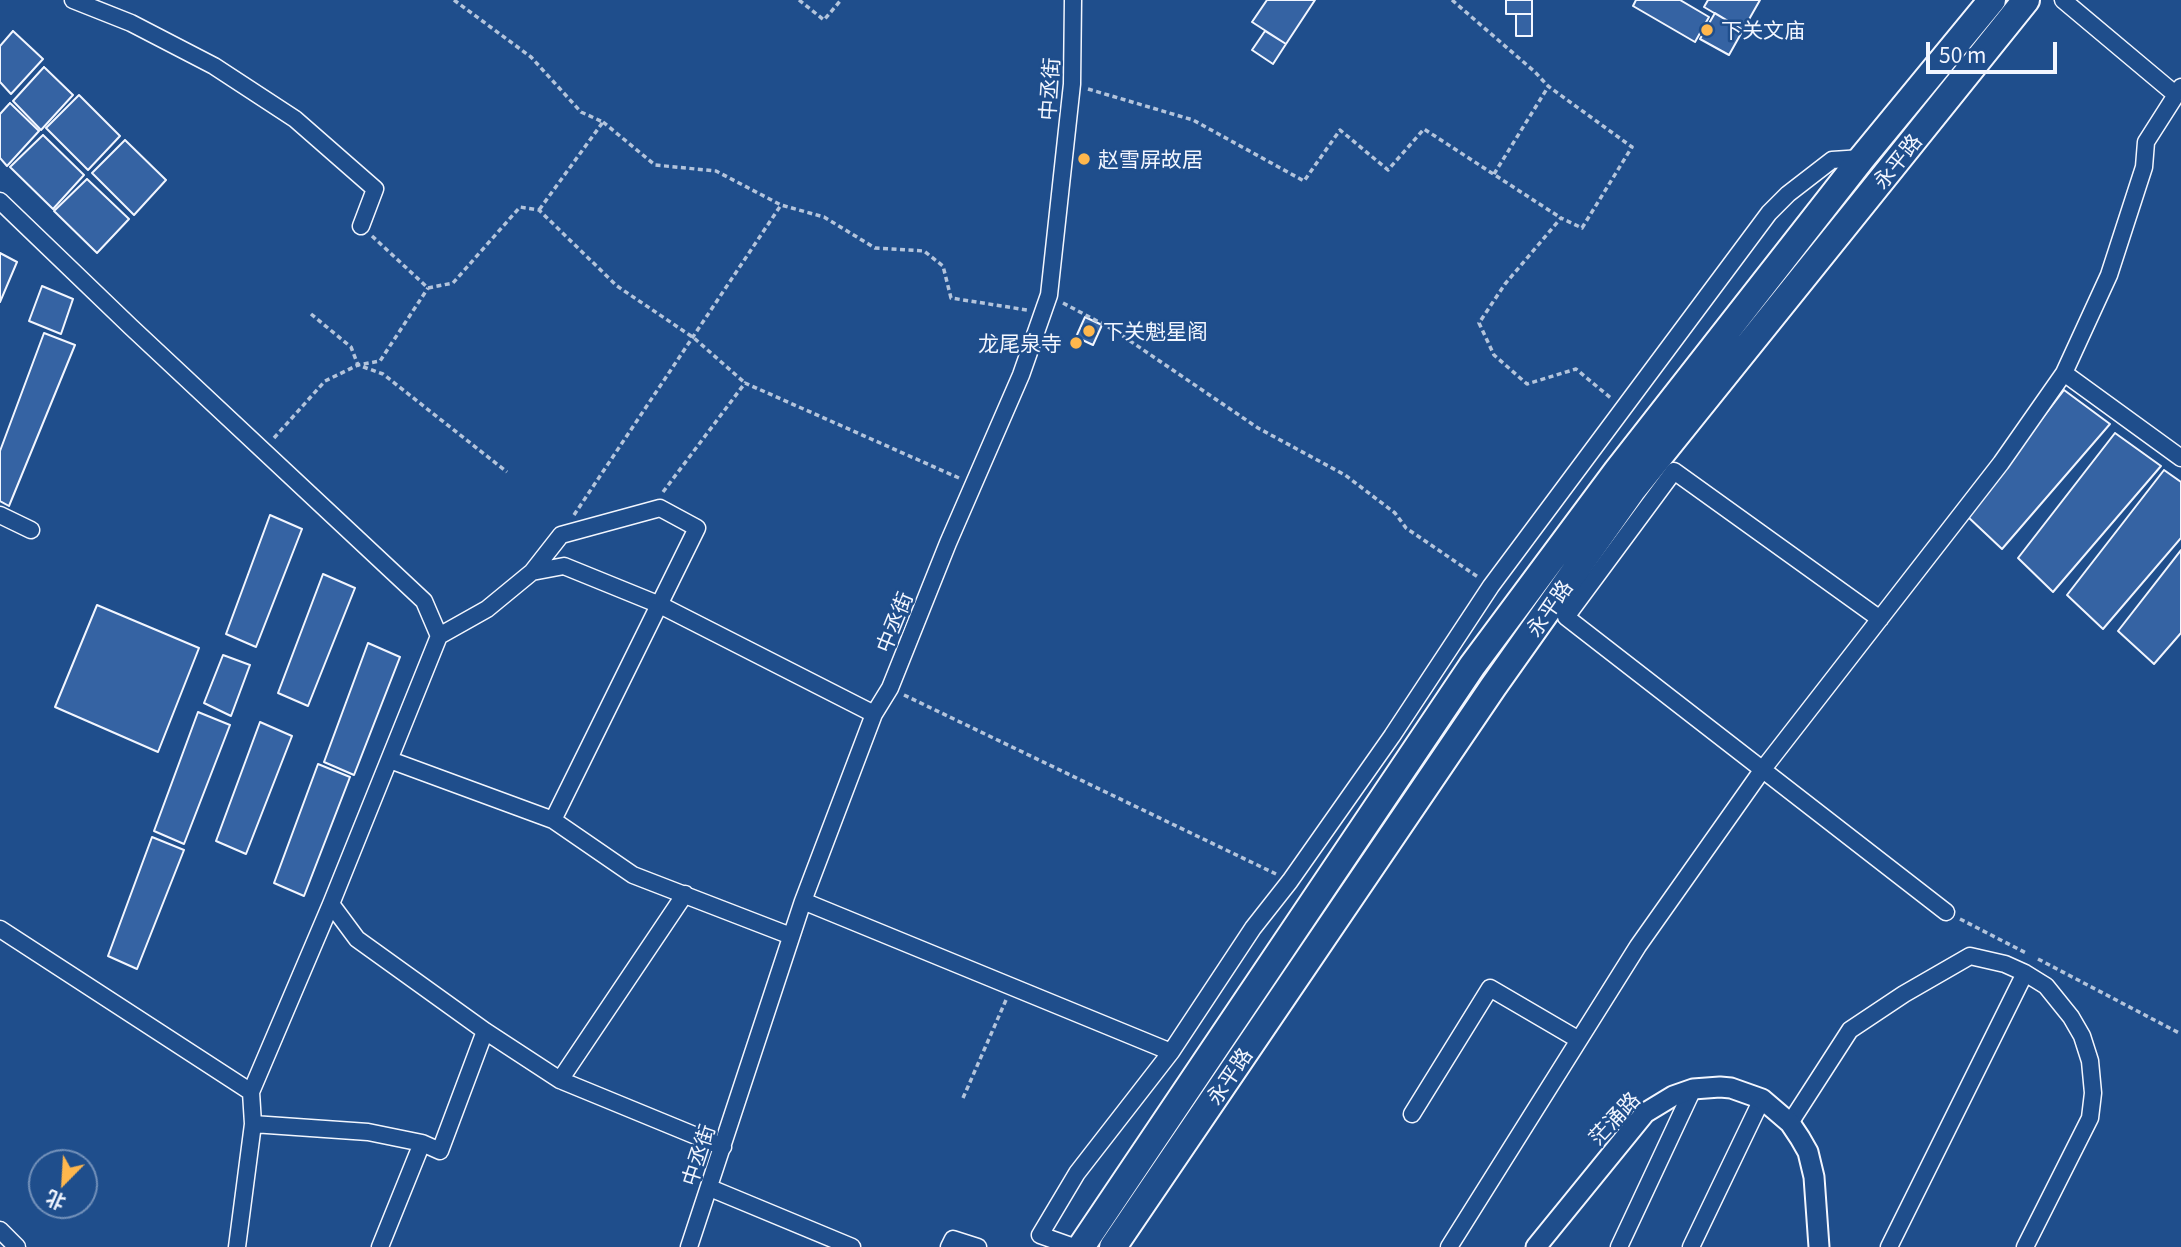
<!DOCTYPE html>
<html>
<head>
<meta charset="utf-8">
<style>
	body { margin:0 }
	#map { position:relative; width:2181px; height:1247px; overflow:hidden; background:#1f4e8c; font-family:Georgia,"Noto Sans SC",serif }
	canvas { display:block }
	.north { position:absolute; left:28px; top:1149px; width:70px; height:70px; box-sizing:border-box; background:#1f4e8c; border:2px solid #7391ba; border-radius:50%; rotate:204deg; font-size:19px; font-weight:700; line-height:28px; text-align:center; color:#f2f6ff }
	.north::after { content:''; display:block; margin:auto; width:24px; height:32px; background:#ffb74d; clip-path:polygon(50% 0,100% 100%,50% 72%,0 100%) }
	.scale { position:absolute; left:1926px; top:42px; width:131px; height:32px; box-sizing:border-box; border:4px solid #f2f6ff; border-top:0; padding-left:9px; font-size:21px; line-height:24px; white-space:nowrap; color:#f2f6ff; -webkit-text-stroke:5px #1f4e8c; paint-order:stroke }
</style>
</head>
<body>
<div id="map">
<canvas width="2181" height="1247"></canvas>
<div class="north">北</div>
<div class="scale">50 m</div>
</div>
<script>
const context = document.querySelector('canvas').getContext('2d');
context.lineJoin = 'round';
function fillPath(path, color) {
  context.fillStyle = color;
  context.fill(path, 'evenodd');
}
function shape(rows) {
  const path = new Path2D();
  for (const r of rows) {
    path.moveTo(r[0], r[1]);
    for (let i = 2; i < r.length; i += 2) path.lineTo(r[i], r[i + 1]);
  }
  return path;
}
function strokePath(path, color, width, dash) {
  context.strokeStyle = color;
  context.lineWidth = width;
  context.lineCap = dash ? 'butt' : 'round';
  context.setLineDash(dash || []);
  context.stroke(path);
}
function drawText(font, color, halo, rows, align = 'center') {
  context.font = font + ' Georgia,"Noto Sans SC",serif';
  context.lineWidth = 5;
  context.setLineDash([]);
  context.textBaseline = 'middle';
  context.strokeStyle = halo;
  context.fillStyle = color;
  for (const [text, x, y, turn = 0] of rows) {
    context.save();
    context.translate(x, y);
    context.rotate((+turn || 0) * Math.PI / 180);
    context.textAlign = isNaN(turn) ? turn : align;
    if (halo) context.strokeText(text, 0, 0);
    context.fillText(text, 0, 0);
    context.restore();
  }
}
const building = shape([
	[1267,0,1315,0,1286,44,1252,22,1267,0],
	[1506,0,1532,0,1532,14,1506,14,1506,0],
	[1636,0,1680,0,1709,17,1695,42,1633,6,1636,0],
	[1708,0,1760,0,1743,30,1704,7,1708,0],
	[1715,13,1743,30,1729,55,1700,39,1715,13],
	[1516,14,1532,14,1532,36,1516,36,1516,14],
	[13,31,43,59,11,94,0,82,0,46,13,31],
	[1265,31,1286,44,1273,64,1252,50,1265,31],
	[44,67,73,95,41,130,13,101,44,67],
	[79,95,120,136,88,170,46,128,79,95],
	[10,103,39,131,7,166,0,158,0,114,10,103],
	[43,135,84,175,53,209,10,167,43,135],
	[125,140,166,180,134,215,92,173,125,140],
	[87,179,129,219,97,253,54,211,87,179],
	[0,253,17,262,0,302,0,253],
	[42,286,73,299,61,334,29,321,42,286],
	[1085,317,1102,325,1093,345,1076,337,1085,317],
	[44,333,75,345,9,506,0,501,0,451,44,333],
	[2064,390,2110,424,2002,549,1967,516,2064,390],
	[2115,433,2161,466,2053,592,2018,558,2115,433],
	[2164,470,2181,482,2181,538,2103,629,2067,595,2164,470],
	[270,515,302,529,256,647,226,634,270,515],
	[2181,550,2181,633,2154,664,2118,631,2181,550],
	[323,574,355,588,308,706,278,693,323,574],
	[97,605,199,648,158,752,55,707,97,605],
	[368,643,400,657,354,775,324,762,368,643],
	[223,655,250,665,231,716,204,703,223,655],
	[198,712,230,725,184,844,154,831,198,712],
	[260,722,292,736,246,854,216,841,260,722],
	[318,764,350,777,304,896,274,883,318,764],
	[152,837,184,850,137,969,108,956,152,837]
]);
fillPath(building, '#3563a3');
strokePath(building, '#f2f6ff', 2);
const minor = shape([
	[73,0,131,23,214,66,295,119,375,189,361,226],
	[2063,0,2175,94],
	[0,201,131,327,424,601,439,636,331,904,251,1092,253,1124,237,1247],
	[2064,373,2181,458],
	[0,515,31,530],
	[532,572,564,566,660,605,874,714],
	[1880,619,1674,471,1566,617,1946,912],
	[439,636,487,609,532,572,561,535,660,508,697,528,553,820],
	[390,760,553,820,633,875,791,936],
	[803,901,1171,1052],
	[331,904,357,939,485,1031,560,1080,723,1147],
	[0,929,251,1092],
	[560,1080,685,894],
	[1412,1114,1490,988,1579,1040],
	[1790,1123,1850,1030,1904,994,1970,956,2005,964,2025,973,2046,986,2071,1017,2082,1036,2090,1061,2093,1093,2090,1118,2025,1247],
	[253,1124,368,1132,422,1143],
	[710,1188,852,1247],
	[0,1230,17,1247],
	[380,1247,422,1143,440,1151,485,1031],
	[689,1247,803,901,874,714,890,688,948,543,1021,375,1049,295,1072,84,1073,0],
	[949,1247,953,1239,978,1247],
	[1074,1247,1040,1235,1077,1173,1171,1052,1253,928,1290,881,1392,736,1491,586,1769,213,1788,194,1832,160,1862,158],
	[1449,1247,1638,946,1763,769,2001,463,2064,373,2109,275,2144,167,2146,142,2181,87],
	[1619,1247,1693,1089],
	[1691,1247,1762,1099],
	[1889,1247,2025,973]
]);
const tertiary = shape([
	[1536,1247,1645,1113,1673,1096,1693,1089,1720,1087,1731,1088,1762,1099,1790,1123,1800,1138,1808,1152,1814,1177,1819,1247]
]);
const trunk = shape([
	[1081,1247,1472,666,1617,471,1862,158,1992,0],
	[1113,1247,1493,687,1633,489,2026,0]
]);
strokePath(minor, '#f2f6ff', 19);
strokePath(tertiary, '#f2f6ff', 23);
strokePath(trunk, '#f2f6ff', 30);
strokePath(shape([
	[454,0,531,57,581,112,603,122,539,210],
	[799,0,824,20,841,0],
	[1452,0,1535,72,1548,86,1632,147,1582,228,1561,218,1505,284,1479,323,1494,355,1527,384,1576,369,1612,399],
	[1088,89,1193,120,1304,181,1340,130,1388,170,1424,129,1561,218],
	[603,122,655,165,716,171,781,205,824,217,875,248,924,251,943,266,951,298,1027,310],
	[1494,174,1548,87],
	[372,236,428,288,453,283,520,207,539,210,617,286,694,338,745,383],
	[1063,303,1114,330,1258,428,1345,475,1395,513,1406,528,1478,577],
	[311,314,351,347,358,365,383,374,507,472],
	[274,438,325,381,358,365,380,361,428,288],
	[663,492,745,383,959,478],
	[574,515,781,205],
	[904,695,1276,874],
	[1960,919,2028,954],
	[2038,959,2181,1034],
	[963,1098,1006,1000]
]), '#b3c4dc', 3.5, [5, 3.5]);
strokePath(minor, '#1f4e8c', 16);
strokePath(tertiary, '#1f4e8c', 19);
strokePath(trunk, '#1f4e8c', 26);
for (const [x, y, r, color] of [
	[1707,30,7,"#ffb74d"],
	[1084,159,7,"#ffb74d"],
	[1089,331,7,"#ffb74d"],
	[1076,343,7,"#ffb74d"]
]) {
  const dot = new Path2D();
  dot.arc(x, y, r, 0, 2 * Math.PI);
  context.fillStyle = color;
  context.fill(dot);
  strokePath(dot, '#1f4e8c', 2.5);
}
drawText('21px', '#f2f6ff', '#1f4e8c', [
	["下关文庙",1721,30],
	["赵雪屏故居",1098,159],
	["下关魁星阁",1103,331],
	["龙尾泉寺",1062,343,"right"]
], 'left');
drawText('21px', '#f2f6ff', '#1f4e8c', [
	["中丞街",1049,89,-86],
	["永平路",1897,161,-51],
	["永平路",1549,608,-55],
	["中丞街",894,622,-68],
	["永平路",1229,1076,-56],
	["茫涌路",1614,1118,-47],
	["中丞街",698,1155,-72]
]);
</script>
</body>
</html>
